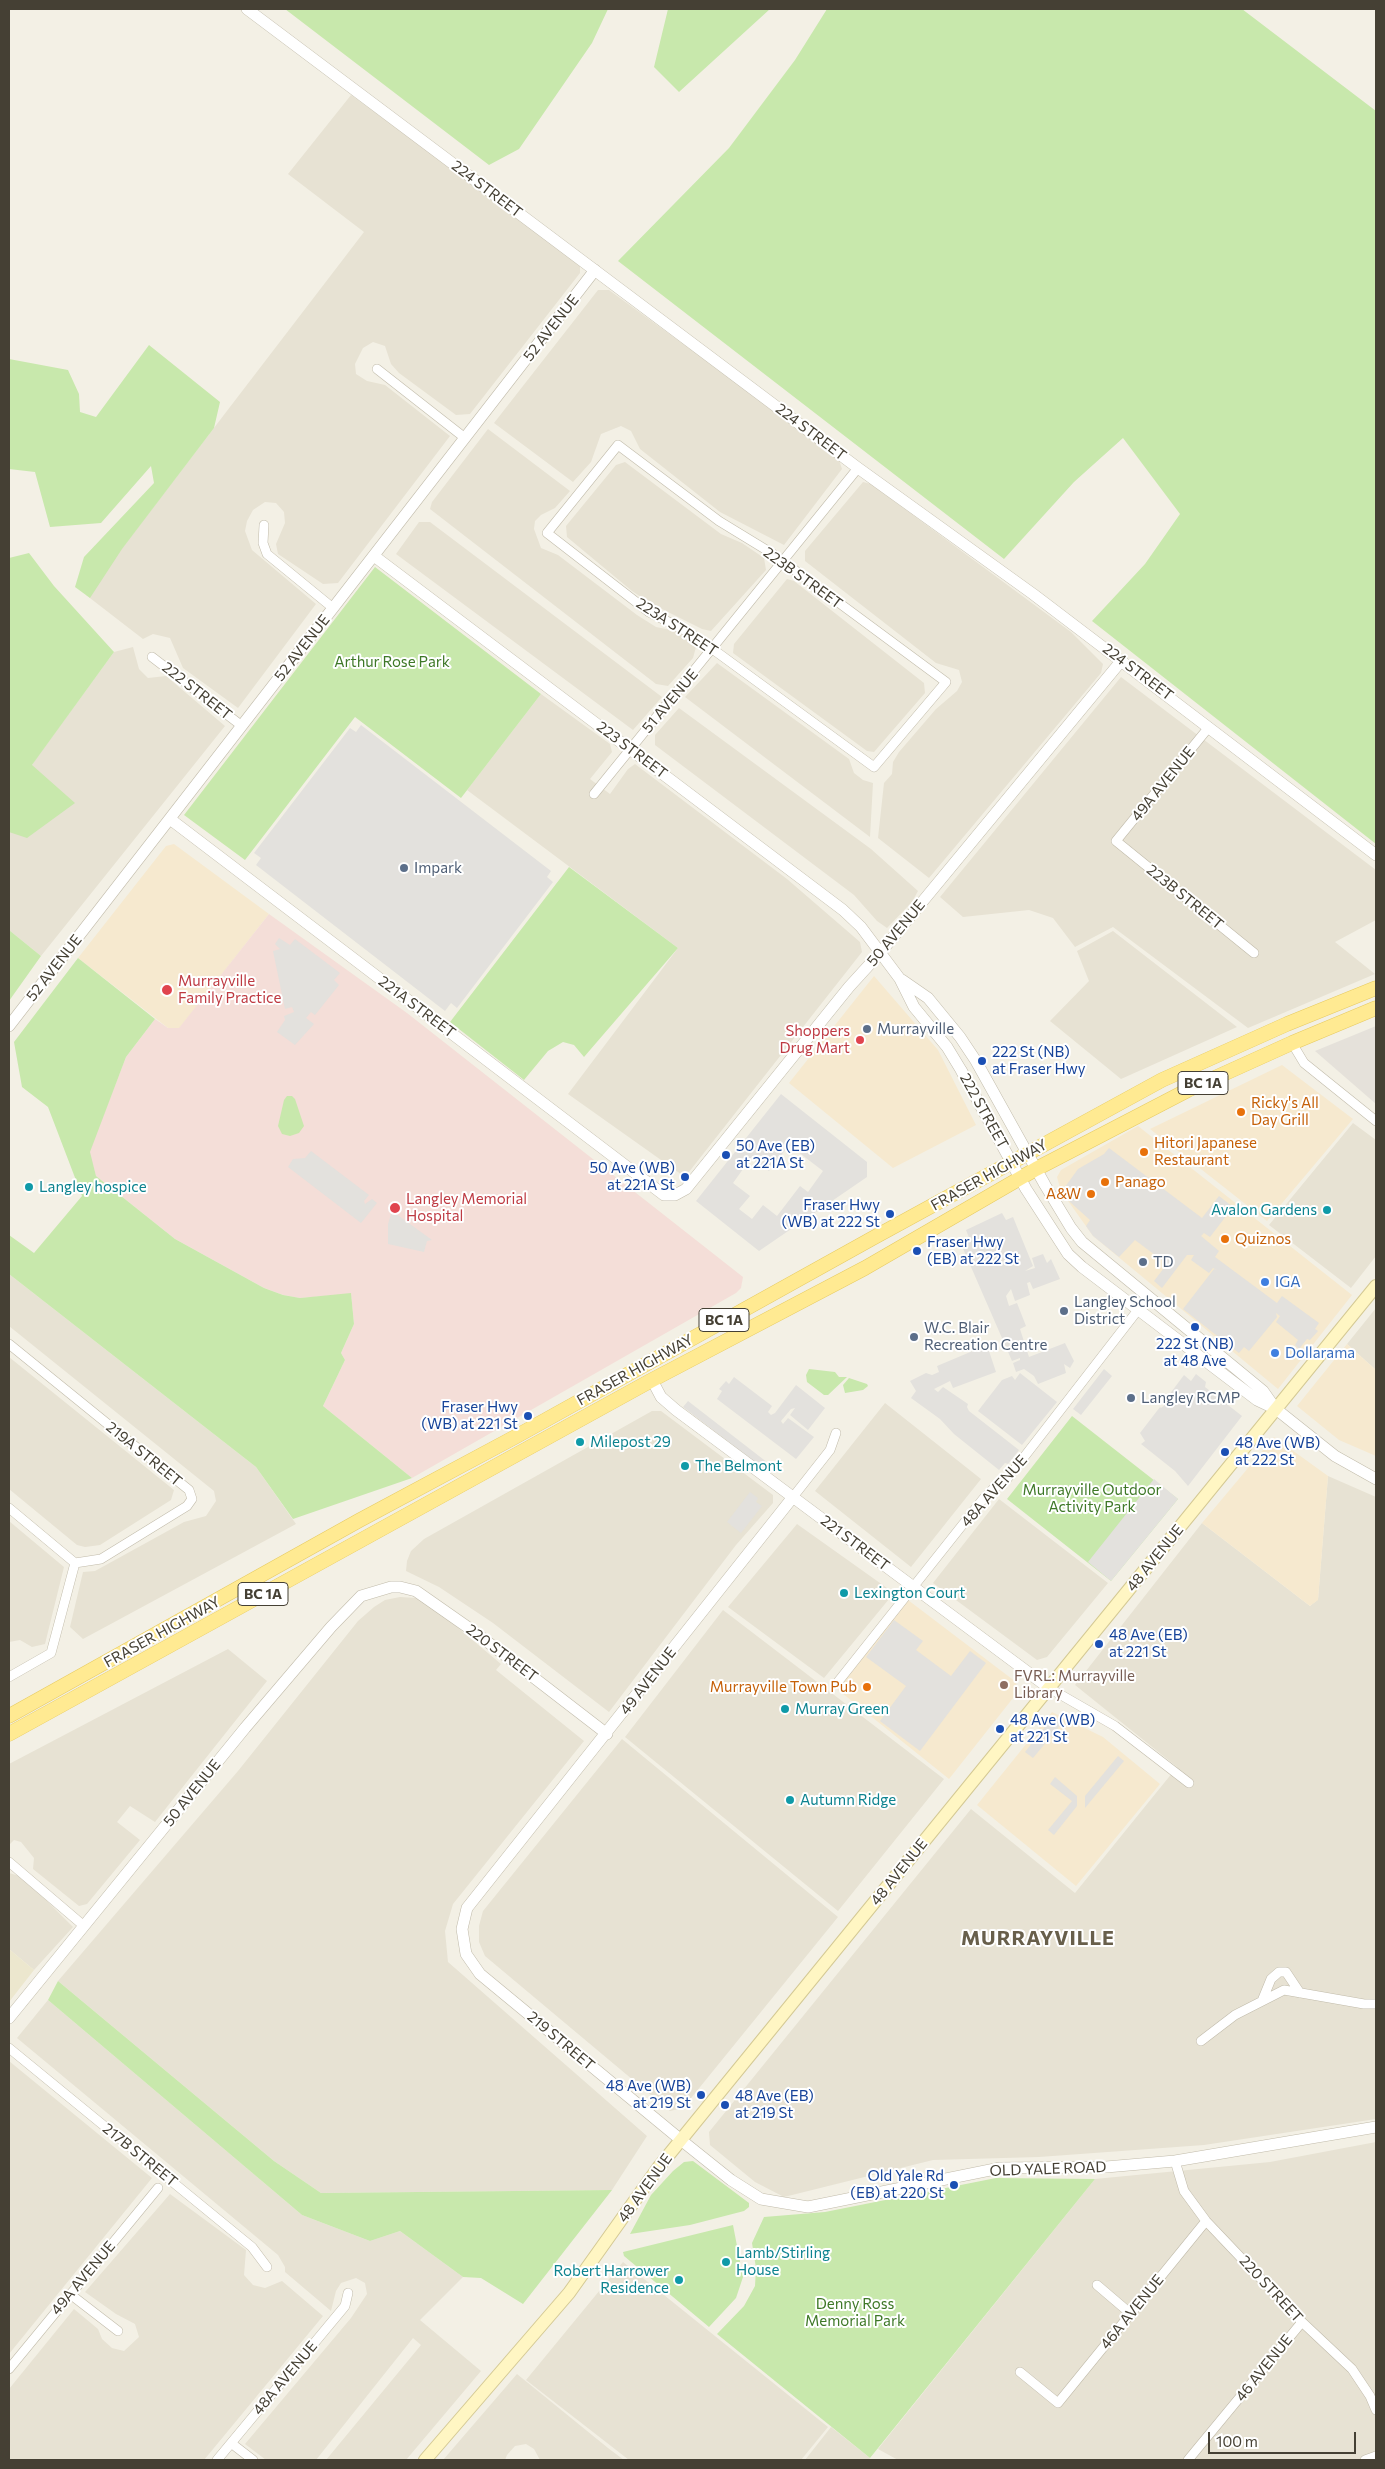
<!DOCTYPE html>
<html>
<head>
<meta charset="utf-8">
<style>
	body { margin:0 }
	#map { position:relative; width:1385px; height:2469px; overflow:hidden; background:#f3f0e5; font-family:Commissioner,sans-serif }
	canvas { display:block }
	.frame { position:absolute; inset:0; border:10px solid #454034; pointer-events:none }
	.scale { position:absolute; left:1208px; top:2432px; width:148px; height:22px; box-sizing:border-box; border:2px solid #454034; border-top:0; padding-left:6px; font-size:15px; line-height:18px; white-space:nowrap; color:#454034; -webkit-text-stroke:4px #fff; paint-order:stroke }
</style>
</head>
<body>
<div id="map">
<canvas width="1385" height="2469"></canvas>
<div class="frame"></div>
<div class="scale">100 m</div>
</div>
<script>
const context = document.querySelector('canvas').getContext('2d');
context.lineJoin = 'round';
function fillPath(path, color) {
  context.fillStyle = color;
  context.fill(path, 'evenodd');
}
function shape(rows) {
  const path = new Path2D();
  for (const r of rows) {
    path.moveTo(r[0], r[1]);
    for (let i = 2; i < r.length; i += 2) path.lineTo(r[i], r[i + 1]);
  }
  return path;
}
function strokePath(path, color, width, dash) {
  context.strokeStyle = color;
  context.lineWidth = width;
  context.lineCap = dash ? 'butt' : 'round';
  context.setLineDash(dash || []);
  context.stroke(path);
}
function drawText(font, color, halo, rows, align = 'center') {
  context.font = font + ' Commissioner,sans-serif';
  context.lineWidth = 4;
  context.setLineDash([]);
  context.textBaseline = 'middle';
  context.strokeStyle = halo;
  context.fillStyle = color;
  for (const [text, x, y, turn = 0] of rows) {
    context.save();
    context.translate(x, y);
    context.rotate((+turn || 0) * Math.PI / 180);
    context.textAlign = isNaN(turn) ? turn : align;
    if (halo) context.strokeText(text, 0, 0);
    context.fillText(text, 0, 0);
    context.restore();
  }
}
fillPath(shape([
	[351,95,580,261,580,273,470,414,456,415,399,373,391,364,385,346,373,342,363,348,355,364,356,374,367,381,385,385,450,436,338,583,323,584,278,554,276,544,285,523,284,512,276,503,265,502,253,510,247,521,245,531,252,550,316,604,238,708,183,668,170,638,153,634,143,639,86,595,364,232,288,174],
	[598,290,609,290,838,457,842,469,784,545,720,512,640,449,631,431,621,426,601,434,591,462,573,482,494,423],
	[488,429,570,491,555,508,541,515,535,521,534,529,541,548,558,555,637,615,656,627,676,631,696,647,693,658,668,686,656,684,430,509,432,502],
	[625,462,721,534,742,543,764,558,766,570,711,631,702,629,650,603,632,591,567,537,566,526,616,465],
	[863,482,871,484,1071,632,1103,664,1101,673,929,878,878,838,884,783,892,774,893,762,899,752,936,709,957,691,962,682,959,670,936,663,805,561,805,551],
	[419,522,430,522,662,697,633,730,396,554],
	[787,579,794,581,924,683,925,693,874,752,867,751,733,653,734,644],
	[133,647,139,669,148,678,166,676,225,726,41,956,9,930,9,803,35,760,114,652],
	[717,663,849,759,854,773,863,780,873,783,870,837,685,697],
	[1121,677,1376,870,1376,920,1335,942,1375,974,1248,1028,1113,927,1075,947,1053,918,1029,910,963,917,940,897],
	[541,694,610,744,612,752,590,779,610,794,628,769,635,764,787,879,860,942,862,952,685,1177,568,1094,678,948,467,790],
	[679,708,871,849,918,891,912,902,887,928,877,921,854,895,655,745,655,735],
	[1113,931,1237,1027,1121,1079,1050,1021,1089,981,1077,951],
	[1353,1123,1376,1140,1376,1256,1351,1288,1269,1225],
	[9,1274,256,1467,296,1524,83,1639,70,1627,83,1572,95,1571,184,1522,206,1516,216,1501,214,1491,9,1326],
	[1376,1308,1376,1370,1347,1344],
	[9,1357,174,1490,171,1500,100,1545,85,1547,77,1545,9,1489],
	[885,1403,981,1479,911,1567,815,1491],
	[652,1411,661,1411,773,1495,773,1503,736,1545,609,1712,493,1623,439,1587,406,1571,407,1561,411,1551,424,1539],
	[1328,1476,1376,1497,1376,2119,1204,2145,1039,2157,933,2160,784,2197,755,2182,710,2145,709,2132,971,1809,1075,1893,1177,1767,1075,1685,1202,1523,1310,1606,1318,1599],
	[999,1499,1108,1583,1047,1657,1037,1660,933,1583],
	[9,1521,64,1567,45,1644,32,1647,20,1640,9,1642],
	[797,1524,894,1593,824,1678,728,1607],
	[400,1597,416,1598,431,1605,501,1664,496,1670,584,1741,453,1904,445,1931,448,1962,647,2136,612,2190,321,2193,274,2161,58,1981,238,1771,358,1621,374,1607,385,1600],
	[723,1610,944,1779,838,1911,625,1737],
	[228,1649,267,1681,155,1822,130,1806,117,1822,140,1840,87,1904,79,1906,33,1869,34,1858,21,1842,14,1840,9,1845,9,1764],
	[622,1739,838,1917,683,2108,670,2111,485,1956,479,1942,479,1926,483,1911],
	[9,1873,23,1877,73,1927,34,1970,9,1949],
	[48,2000,302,2215,370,2241,400,2231,463,2277,420,2320,481,2371,406,2460,326,2460,421,2345,413,2338,316,2460,266,2460,245,2444,351,2318,367,2294,365,2283,356,2278,341,2283,336,2291,331,2311,285,2272,285,2267,278,2255,17,2038],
	[9,2061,152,2178,9,2354],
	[1376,2142,1376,2460,898,2460,878,2449,1095,2179,1270,2162],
	[170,2194,246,2250,244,2275,253,2285,265,2288,282,2281,323,2316,204,2460,9,2460,9,2389,74,2309,98,2329,102,2339,112,2348,124,2351,139,2337,135,2324,116,2314,85,2292],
	[623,2262,828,2427,801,2460,629,2460,526,2380],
	[517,2374,608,2448,624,2460,540,2460,534,2449,526,2444,515,2446,507,2455,505,2460,443,2460],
	[831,2427,870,2458,869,2460,805,2460]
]), '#e7e2d3');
fillPath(shape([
	[174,844,269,914,179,1029,168,1028,78,958,166,846],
	[874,976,938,1050,976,1125,893,1168,789,1083],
	[1282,1065,1353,1119,1267,1221,1150,1129],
	[1138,1126,1352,1295,1278,1389,1093,1236,1061,1191,1057,1177,1061,1170],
	[1347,1344,1376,1370,1376,1456,1339,1440,1297,1406],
	[1274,1437,1328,1476,1318,1600,1310,1606,1202,1523],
	[908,1600,1016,1682,1017,1693,949,1779,837,1689],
	[1052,1712,1103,1737,1160,1784,1076,1886,977,1805]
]), '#f6e9cf');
fillPath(shape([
	[1376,1026,1376,1104,1315,1051]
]), '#e5e1da');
fillPath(shape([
	[9,1949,34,1970,9,2002]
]), '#ece7ce');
fillPath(shape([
	[269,914,407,1013,743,1277,741,1288,736,1293,412,1478,323,1406,345,1360,341,1353,354,1324,351,1294,300,1298,283,1295,264,1288,175,1239,96,1176,89,1152,126,1057,155,1019,168,1028,179,1028]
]), '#f4ded8');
fillPath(shape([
	[285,9,608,9,592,43,519,149,489,165],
	[668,9,770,9,679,92,654,67],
	[827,9,1242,9,1376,111,1376,844,1092,621,1145,564,1180,514,1123,438,1074,482,1004,559,618,261,729,148,795,60],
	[149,345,220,402,214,428,122,549,90,598,75,587,84,557,154,483,151,466,101,523,50,527,35,472,9,469,9,359,68,370,79,394,80,412,96,417],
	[29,553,54,586,114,652,32,765,75,803,27,838,9,832,9,558],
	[375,567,541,694,461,798,355,717,245,860,184,815],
	[569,867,678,948,584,1057,574,1045,563,1042,548,1051,524,1080,450,1022],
	[9,930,41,956,9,1001],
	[78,958,155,1019,126,1057,90,1152,96,1176,175,1239,264,1288,283,1295,300,1298,351,1293,354,1324,341,1353,345,1360,323,1406,412,1478,293,1519,256,1467,9,1274,9,1235,34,1253,82,1196,48,1107,22,1087,14,1042],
	[287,1096,292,1096,295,1099,304,1126,299,1133,290,1136,282,1134,278,1126,284,1100],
	[809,1369,835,1372,839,1377,847,1377,828,1395,824,1395,807,1382,806,1375],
	[849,1378,867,1384,868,1386,863,1390,845,1393,843,1385],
	[1072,1416,1178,1499,1111,1581,1007,1499],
	[58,1981,274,2161,321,2193,612,2190,523,2304,481,2278,463,2277,400,2231,370,2241,302,2215,48,2000],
	[693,2161,749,2203,749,2207,744,2211,690,2225,630,2234,651,2195,673,2171,684,2162],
	[996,2178,1095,2179,870,2458,717,2334,744,2306,755,2286,756,2268,752,2243,764,2217,825,2212],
	[733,2225,743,2277,736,2298,709,2327,624,2256,623,2252]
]), '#c8e8ac');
fillPath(shape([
	[361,725,551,871,547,877,553,882,457,1008,451,1003,445,1011,256,865,261,858,254,853,350,728,356,732],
	[279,938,290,945,295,939,340,973,334,980,339,985,315,1015,311,1012,306,1018,314,1024,295,1045,277,1032,285,1020,284,1016,294,1012,292,1007,285,1009,273,951,280,949,275,944],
	[781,1094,867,1162,867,1177,759,1251,696,1201],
	[789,1145,823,1171,808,1192,800,1186,777,1216,763,1205,752,1219,739,1209,750,1196,733,1183,751,1158,769,1171],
	[1109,1148,1202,1218,1219,1196,1233,1207,1210,1237,1204,1233,1201,1236,1219,1251,1215,1257,1277,1303,1282,1296,1319,1323,1315,1329,1318,1331,1310,1340,1307,1339,1299,1349,1295,1345,1298,1340,1276,1322,1280,1316,1276,1313,1277,1317,1249,1351,1244,1347,1239,1353,1183,1309,1214,1269,1217,1270,1213,1268,1209,1273,1191,1260,1194,1255,1187,1255,1162,1288,1154,1281,1167,1264,1135,1240,1119,1257,1093,1236,1086,1226,1090,1220,1070,1202,1065,1192,1065,1187,1078,1169,1104,1154],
	[311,1151,369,1195,364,1201,365,1204,372,1199,377,1203,361,1223,288,1167,293,1159,305,1158],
	[392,1211,432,1240,427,1241,424,1252,388,1244,388,1224],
	[1002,1213,1006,1220,1013,1217,1033,1266,1025,1271,1035,1268,1032,1258,1043,1254,1047,1263,1051,1259,1060,1279,1033,1289,1030,1282,1027,1283,1030,1295,1015,1301,1011,1289,1006,1296,1009,1306,1017,1303,1026,1326,1020,1329,1029,1357,1065,1343,1074,1361,1070,1368,1064,1364,1066,1373,1038,1384,1034,1376,1024,1369,1016,1372,1013,1363,1020,1360,1020,1358,1012,1361,961,1244,970,1240,966,1230],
	[987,1345,996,1372,953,1388,950,1381,934,1389,938,1392,943,1387,968,1404,967,1407,969,1411,1019,1450,1008,1464,1005,1463,999,1470,954,1434,940,1419,911,1398,916,1391,910,1381,926,1373,932,1375,939,1372,937,1366],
	[1104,1369,1112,1376,1081,1415,1073,1409],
	[1020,1373,1057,1402,1022,1445,978,1411,1002,1380,1012,1376,1015,1380],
	[1196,1374,1206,1382,1205,1387,1242,1416,1188,1486,1175,1471,1141,1444,1145,1441,1140,1433,1160,1407,1161,1408,1170,1401,1166,1399,1184,1375,1191,1381],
	[734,1377,772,1406,768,1412,771,1415,775,1413,796,1385,825,1408,808,1430,790,1415,795,1408,791,1409,781,1421,783,1424,788,1418,814,1437,796,1459,717,1399,722,1391,719,1389,726,1381,729,1384],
	[688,1401,768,1463,764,1469,683,1407],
	[1154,1479,1178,1499,1111,1581,1088,1562],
	[750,1492,758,1498,756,1502,762,1506,741,1533,727,1522],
	[894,1620,923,1641,916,1650,951,1676,970,1651,986,1663,920,1751,880,1721,906,1686,866,1657],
	[1053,1717,1063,1722,1033,1758,1025,1752],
	[1118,1756,1124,1761,1085,1808,1085,1796],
	[1055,1777,1077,1796,1077,1806,1054,1835,1048,1830,1072,1801,1050,1784]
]), '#e3e1dd');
const minor = shape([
	[377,369,465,438],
	[618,445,719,521,773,554,946,682,874,767,692,634,649,612,547,533,618,445],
	[264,525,263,543,267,554,333,608],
	[152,657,242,726],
	[1209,727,1116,841,1254,953],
	[594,794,858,468],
	[1292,1043,1304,1063,1376,1121],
	[9,1344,189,1490,192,1499,187,1506,101,1559,75,1563],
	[793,1497,830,1450,836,1433],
	[9,1508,75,1563],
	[9,1677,51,1653,75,1563],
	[837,1683,983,1499,994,1488,1007,1479,1148,1297],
	[1049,1688,1115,1726,1189,1783],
	[9,1862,84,1926],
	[1262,2001,1271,1979,1279,1972,1286,1972,1300,1993],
	[1201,2041,1235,2015,1284,1990,1364,2004,1376,2004],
	[9,2048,252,2247,267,2267],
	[1175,2161,1184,2191,1206,2221,1302,2322,1352,2369,1370,2396,1376,2410],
	[1097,2285,1131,2314],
	[70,2294,118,2331],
	[9,2369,158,2188],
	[1020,2372,1058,2403,1206,2221],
	[231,2443,253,2460],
	[217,2460,345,2306,348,2293],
	[1188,2460,1302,2322],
	[1365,2460,1376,2456]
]);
const tertiary = shape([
	[247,9,858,468,1033,594,1376,855],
	[374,556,843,910,861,927,900,979,914,1007,947,1047,961,1070,1026,1189,1068,1254,1082,1267,1257,1400,1276,1409,1335,1456,1376,1479],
	[170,819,664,1195,675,1195,686,1189,849,987,880,953,1122,660],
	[902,980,928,998,960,1037,976,1061,1045,1185,1071,1228,1082,1242,1263,1391,1275,1408],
	[9,1026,595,270],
	[652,1380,661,1397,676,1410,1049,1688],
	[793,1497,467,1908,462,1929,466,1954,480,1974,681,2140,731,2180,761,2199,808,2207,1000,2168,1106,2167,1175,2161,1376,2127],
	[9,2018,245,1728,331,1627,361,1596,391,1587,400,1587,416,1591,476,1633,607,1734]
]);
const secondary = shape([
	[425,2460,569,2293,658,2168,1376,1286]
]);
const primary = shape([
	[9,1716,360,1520,515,1437,873,1238,1162,1080,1287,1024,1376,988],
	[9,1734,652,1380,865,1268,1036,1169,1188,1090,1292,1043,1376,1008]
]);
strokePath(minor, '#c1bbaa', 10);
strokePath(tertiary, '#c1bbaa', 12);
strokePath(secondary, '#d4c994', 14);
strokePath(primary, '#e6ca60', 15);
strokePath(minor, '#fff', 9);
strokePath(tertiary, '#fff', 11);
strokePath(secondary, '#fff6c3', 12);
strokePath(primary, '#ffea92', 14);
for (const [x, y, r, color] of [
	[404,868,5,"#5c6f8a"],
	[167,990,6,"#e0444e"],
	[867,1029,5,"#5c6f8a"],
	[860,1040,5,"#e0444e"],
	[982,1061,5,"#1a4fb4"],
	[1241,1112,5,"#e8710a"],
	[1144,1152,5,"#e8710a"],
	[726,1155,5,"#1a4fb4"],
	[685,1177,5,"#1a4fb4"],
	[1105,1182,5,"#e8710a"],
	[29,1187,5,"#0f9aa8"],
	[1091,1194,5,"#e8710a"],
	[395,1208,6,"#e0444e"],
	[1327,1210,5,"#0f9aa8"],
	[890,1214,5,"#1a4fb4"],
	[1225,1239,5,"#e8710a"],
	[917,1251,5,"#1a4fb4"],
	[1143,1262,5,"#5c6f8a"],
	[1265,1282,5,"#3f7fe0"],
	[1064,1311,5,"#5c6f8a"],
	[1195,1327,5,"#1a4fb4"],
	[914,1337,5,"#5c6f8a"],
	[1275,1353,5,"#3f7fe0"],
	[1131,1398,5,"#5c6f8a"],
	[528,1416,5,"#1a4fb4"],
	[580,1442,5,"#0f9aa8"],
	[1225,1452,5,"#1a4fb4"],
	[685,1466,5,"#0f9aa8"],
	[844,1593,5,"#0f9aa8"],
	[1099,1644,5,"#1a4fb4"],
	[1004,1685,5,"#8d6e63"],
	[867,1687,5,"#e8710a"],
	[785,1709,5,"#0f9aa8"],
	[1000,1729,5,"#1a4fb4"],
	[790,1800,5,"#0f9aa8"],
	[701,2095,5,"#1a4fb4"],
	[725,2105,5,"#1a4fb4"],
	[954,2185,5,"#1a4fb4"],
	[726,2262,5,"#0f9aa8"],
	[679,2280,5,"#0f9aa8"]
]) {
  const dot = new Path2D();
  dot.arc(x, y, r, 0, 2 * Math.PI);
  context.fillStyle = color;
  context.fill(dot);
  strokePath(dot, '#fff', 2);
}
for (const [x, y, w] of [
	[1203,1083,50],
	[724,1320,50],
	[263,1594,50]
]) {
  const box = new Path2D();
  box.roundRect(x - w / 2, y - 11.5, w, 23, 4);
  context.fillStyle = '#fff';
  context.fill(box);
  strokePath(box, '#454034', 1);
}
drawText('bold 14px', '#454034', null, [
	["BC 1A",1203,1083],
	["BC 1A",724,1320],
	["BC 1A",263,1594]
]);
drawText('15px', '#454034', '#fff', [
	["224 STREET",487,189,37],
	["52 AVENUE",551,328,-52],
	["224 STREET",811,432,37],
	["223B STREET",803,578,36],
	["223A STREET",677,627,33],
	["52 AVENUE",302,648,-52],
	["224 STREET",1138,672,37],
	["222 STREET",197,691,38],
	["51 AVENUE",670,701,-50],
	["223 STREET",632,750,37],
	["49A AVENUE",1163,784,-51],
	["223B STREET",1185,897,39],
	["50 AVENUE",896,933,-50],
	["52 AVENUE",54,968,-52],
	["221A STREET",417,1007,37],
	["222 STREET",984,1111,61],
	["FRASER HIGHWAY",989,1175,-29],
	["FRASER HIGHWAY",635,1370,-29],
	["219A STREET",144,1454,39],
	["48A AVENUE",994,1491,-48],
	["221 STREET",855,1543,37],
	["48 AVENUE",1155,1558,-51],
	["FRASER HIGHWAY",162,1632,-29],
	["220 STREET",502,1653,37],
	["49 AVENUE",648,1681,-52],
	["50 AVENUE",192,1793,-51],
	["48 AVENUE",899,1872,-51],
	["219 STREET",561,2041,40],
	["217B STREET",140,2155,39],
	["OLD YALE ROAD",1048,2169,-2],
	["48 AVENUE",645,2188,-54],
	["49A AVENUE",83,2278,-50],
	["220 STREET",1271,2289,47],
	["46A AVENUE",1132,2312,-51],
	["46 AVENUE",1264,2368,-51],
	["48A AVENUE",285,2378,-50]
]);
drawText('15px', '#3e7827', '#fff', [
	["Arthur Rose Park",392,662],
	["Murrayville Outdoor",1092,1490],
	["Activity Park",1092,1507],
	["Denny Ross",855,2304],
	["Memorial Park",855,2321]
]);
drawText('15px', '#4e5e75', '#fff', [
	["Impark",414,868],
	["Murrayville",877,1029],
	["TD",1153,1262],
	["Langley School",1074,1302],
	["District",1074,1319],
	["W.C. Blair",924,1328],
	["Recreation Centre",924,1345],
	["Langley RCMP",1141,1398]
], 'left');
drawText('15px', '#be3a42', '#fff', [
	["Murrayville",178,981],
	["Family Practice",178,998],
	["Shoppers",850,1031,"right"],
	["Drug Mart",850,1048,"right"],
	["Langley Memorial",406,1199],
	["Hospital",406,1216]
], 'left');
drawText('15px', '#164399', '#fff', [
	["222 St (NB)",992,1052],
	["at Fraser Hwy",992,1069],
	["50 Ave (EB)",736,1146],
	["at 221A St",736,1163],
	["50 Ave (WB)",675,1168,"right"],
	["at 221A St",675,1185,"right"],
	["Fraser Hwy",880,1205,"right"],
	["(WB) at 222 St",880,1222,"right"],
	["Fraser Hwy",927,1242],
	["(EB) at 222 St",927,1259],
	["222 St (NB)",1195,1344,"center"],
	["at 48 Ave",1195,1361,"center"],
	["Fraser Hwy",518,1407,"right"],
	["(WB) at 221 St",518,1424,"right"],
	["48 Ave (WB)",1235,1443],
	["at 222 St",1235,1460],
	["48 Ave (EB)",1109,1635],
	["at 221 St",1109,1652],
	["48 Ave (WB)",1010,1720],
	["at 221 St",1010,1737],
	["48 Ave (WB)",691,2086,"right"],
	["at 219 St",691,2103,"right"],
	["48 Ave (EB)",735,2096],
	["at 219 St",735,2113],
	["Old Yale Rd",944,2176,"right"],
	["(EB) at 220 St",944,2193,"right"]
], 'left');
drawText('15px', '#c56008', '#fff', [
	["Ricky's All",1251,1103],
	["Day Grill",1251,1120],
	["Hitori Japanese",1154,1143],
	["Restaurant",1154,1160],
	["Panago",1115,1182],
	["A&W",1081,1194,"right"],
	["Quiznos",1235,1239],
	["Murrayville Town Pub",857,1687,"right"]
], 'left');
drawText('15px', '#0d838f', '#fff', [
	["Langley hospice",39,1187],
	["Avalon Gardens",1317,1210,"right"],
	["Milepost 29",590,1442],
	["The Belmont",695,1466],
	["Lexington Court",854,1593],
	["Murray Green",795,1709],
	["Autumn Ridge",800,1800],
	["Lamb/Stirling",736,2253],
	["House",736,2270],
	["Robert Harrower",669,2271,"right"],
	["Residence",669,2288,"right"]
], 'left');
drawText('15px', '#366cbe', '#fff', [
	["IGA",1275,1282],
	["Dollarama",1285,1353]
], 'left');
drawText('15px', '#785e54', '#fff', [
	["FVRL: Murrayville",1014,1676],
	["Library",1014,1693]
], 'left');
context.letterSpacing = '1px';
drawText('bold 20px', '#685f4b', '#fff', [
	["MURRAYVILLE",1038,1938]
]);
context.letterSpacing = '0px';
</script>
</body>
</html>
